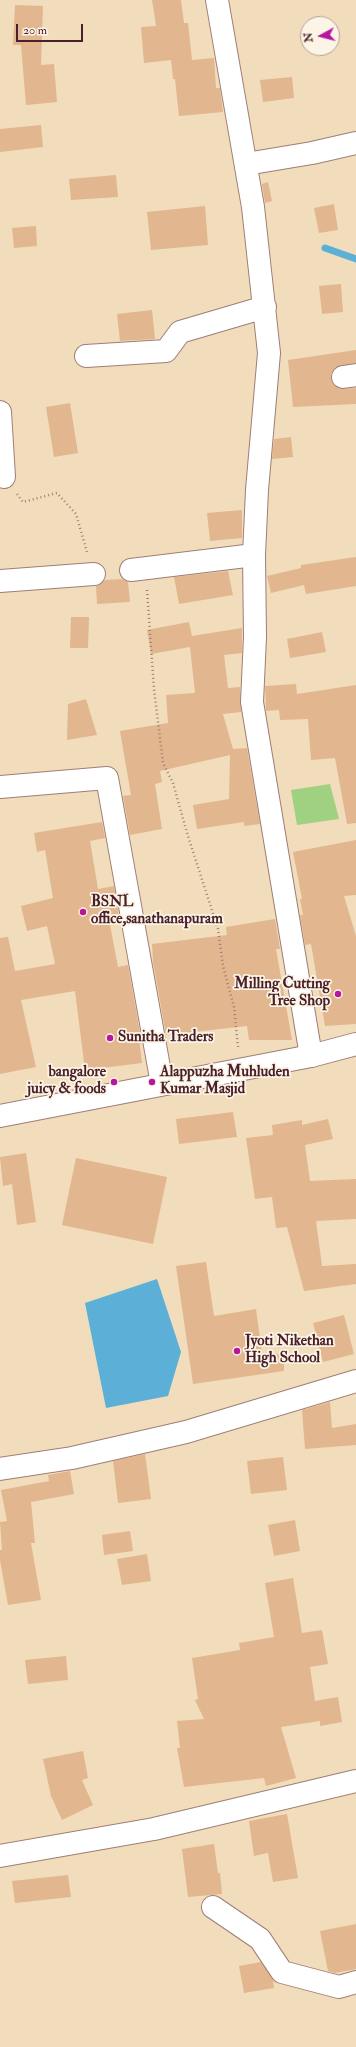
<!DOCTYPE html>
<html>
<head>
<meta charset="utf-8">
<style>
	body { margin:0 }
	#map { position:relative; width:356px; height:2047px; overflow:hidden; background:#f1ddbc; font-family:"IM FELL Double Pica",serif }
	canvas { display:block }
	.north { position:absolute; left:300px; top:16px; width:40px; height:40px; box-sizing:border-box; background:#fcf5e5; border:1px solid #b59f9b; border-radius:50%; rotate:263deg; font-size:11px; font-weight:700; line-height:16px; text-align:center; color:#4a1f2b }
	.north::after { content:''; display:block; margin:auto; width:14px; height:18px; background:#b5179e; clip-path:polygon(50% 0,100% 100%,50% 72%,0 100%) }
	.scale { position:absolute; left:16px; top:24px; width:67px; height:18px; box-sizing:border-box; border:2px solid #4a1f2b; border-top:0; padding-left:5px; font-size:12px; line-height:14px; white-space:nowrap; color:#4a1f2b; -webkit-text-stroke:3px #fcf5e5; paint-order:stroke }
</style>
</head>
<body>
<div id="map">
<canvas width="356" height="2047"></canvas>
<div class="north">N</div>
<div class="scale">20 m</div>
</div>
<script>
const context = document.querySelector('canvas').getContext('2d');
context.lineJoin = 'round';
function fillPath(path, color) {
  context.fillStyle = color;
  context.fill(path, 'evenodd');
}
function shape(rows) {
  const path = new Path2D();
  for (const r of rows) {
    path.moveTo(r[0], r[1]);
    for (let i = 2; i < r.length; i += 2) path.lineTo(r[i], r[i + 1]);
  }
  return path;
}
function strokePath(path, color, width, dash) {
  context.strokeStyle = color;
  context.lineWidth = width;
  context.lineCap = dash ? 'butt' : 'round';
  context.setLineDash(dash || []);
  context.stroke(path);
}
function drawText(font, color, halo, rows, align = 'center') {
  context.font = font + ' "IM FELL Double Pica",serif';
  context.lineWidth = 3.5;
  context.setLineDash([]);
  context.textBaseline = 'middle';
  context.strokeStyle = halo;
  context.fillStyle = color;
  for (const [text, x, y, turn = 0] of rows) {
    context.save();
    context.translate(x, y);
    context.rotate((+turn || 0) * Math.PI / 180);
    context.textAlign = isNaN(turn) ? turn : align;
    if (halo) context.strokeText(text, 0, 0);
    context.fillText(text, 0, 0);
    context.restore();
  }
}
fillPath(shape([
	[330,784,339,819,297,825,291,790]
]), '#9fd180');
fillPath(shape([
	[157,1279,181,1352,168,1396,106,1408,85,1303]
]), '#5cb0d8');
strokePath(shape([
	[325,248,356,259]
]), '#5cb0d8', 7);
fillPath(shape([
	[152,0,181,0,184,23,188,23,192,60,214,58,216,88,220,88,223,112,179,116,175,79,173,79,171,60,144,63,141,27,156,26],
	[15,5,43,6,41,65,54,64,57,102,26,105,21,45,13,45],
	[292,77,294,98,263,102,260,80],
	[41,125,43,147,0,152,0,129],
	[116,175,118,197,71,200,69,179],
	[268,182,272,201,265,203,262,184],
	[334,204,338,230,319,233,314,208],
	[205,206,208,245,151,250,147,212],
	[36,226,37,246,14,248,12,228],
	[341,284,343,312,322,314,319,286],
	[152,310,155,339,120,341,117,314],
	[356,350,356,363,336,367,332,372,331,379,334,385,339,389,356,388,356,404,293,407,288,360],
	[70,403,78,453,54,457,46,407],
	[291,437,293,457,272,459,274,439],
	[242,510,242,538,210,541,207,513],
	[356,557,356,586,306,594,304,585,271,593,267,576,301,568,301,565],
	[228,571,233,595,179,604,174,577],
	[122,579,128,582,130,602,97,604,96,586,105,580],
	[71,617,89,617,88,648,70,648],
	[189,622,192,636,242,628,242,653,224,655,228,688,240,687,241,712,223,714,233,749,247,748,260,824,244,826,244,822,197,829,193,805,229,799,230,755,160,771,162,782,155,784,162,829,130,835,123,796,131,795,120,731,168,723,166,695,195,693,190,647,151,654,147,630],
	[322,632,326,652,290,658,287,639],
	[296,684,297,694,356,685,356,823,347,824,335,758,311,760,308,719,280,720,279,710,266,711,265,686],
	[86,699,97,735,67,740,68,704],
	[102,822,105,838,90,841,98,889,114,886,120,923,110,925,118,967,128,965,141,1038,139,1038,142,1063,85,1070,75,991,21,1000,36,1067,0,1074,0,938,8,937,15,971,55,964,47,926,27,931,21,906,53,898,45,850,37,852,34,833],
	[356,840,356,895,344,896,356,936,356,1024,325,1026,311,944,305,945,300,915,303,915,300,899,302,899,293,852],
	[275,919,280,949,276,949,292,1040,249,1040,247,1026,166,1035,153,962,152,944,227,935,226,927],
	[233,1112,237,1137,179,1144,176,1119],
	[328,1119,333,1139,305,1145,310,1181,356,1179,356,1219,316,1221,322,1266,356,1264,356,1284,304,1291,287,1227,276,1228,272,1197,255,1199,246,1138,273,1135,272,1125,302,1120,302,1125],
	[26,1153,36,1222,17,1225,12,1184,3,1186,0,1157],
	[76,1158,167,1177,153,1244,62,1225],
	[206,1262,214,1316,256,1309,262,1353,284,1354,284,1371,193,1384,176,1266],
	[344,1315,354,1354,323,1362,313,1323],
	[330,1402,332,1428,356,1424,356,1445,305,1449,302,1410],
	[145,1454,151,1499,118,1503,113,1461],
	[283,1457,287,1490,251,1494,247,1461],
	[70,1471,74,1494,31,1502,35,1543,31,1543,41,1600,8,1605,0,1560,0,1550,2,1550,0,1522,7,1521,1,1490,49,1481,48,1475],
	[295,1520,300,1551,274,1556,268,1525],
	[130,1531,133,1551,104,1555,102,1535],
	[147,1554,151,1581,122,1585,117,1559],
	[293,1578,302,1633,322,1630,328,1664,310,1667,315,1701,338,1697,342,1722,320,1726,320,1721,281,1727,296,1778,266,1786,264,1778,184,1787,177,1748,180,1748,177,1721,204,1719,195,1700,198,1699,192,1658,240,1650,239,1643,274,1637,265,1583],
	[66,1656,68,1680,28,1684,25,1660],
	[83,1751,88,1778,82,1780,93,1805,62,1820,51,1796,43,1759],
	[287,1814,298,1878,273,1882,268,1853,254,1856,249,1821],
	[214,1844,218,1873,220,1873,222,1894,188,1897,182,1849],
	[68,1875,71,1897,15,1903,12,1881],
	[356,1924,356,1969,335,1973,328,1971,320,1931],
	[261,1962,273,1980,274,1988,244,1993,239,1966]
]), '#e2b68e');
const minor = shape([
	[217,0,253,207,269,353,257,490,254,555,255,637,252,702,311,1056],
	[246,164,312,153,356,143],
	[86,356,166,351,180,332,265,307],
	[343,377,356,375],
	[0,412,4,477],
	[131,570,254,555],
	[0,581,94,574],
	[0,787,107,778,162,1084],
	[0,1469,72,1458,186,1432,356,1381],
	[0,1856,154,1829,356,1781],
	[213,1907,260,1939,282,1972,339,1987,356,1982]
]);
const major = shape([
	[0,1116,311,1056,356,1044]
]);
strokePath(minor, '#9e7e74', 24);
strokePath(major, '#9e7e74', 24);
strokePath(shape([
	[17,494,23,502,57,493,76,514,87,552],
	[147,590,154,689,163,763,173,783,187,833,218,929,223,966,234,1007,238,1047]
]), '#9e7e74', 2.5, [1, 3]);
strokePath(minor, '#fff', 22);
strokePath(major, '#fff', 22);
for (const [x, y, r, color] of [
	[83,912,4,"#b5179e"],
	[338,994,4,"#b5179e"],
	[110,1038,4,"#b5179e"],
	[114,1082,4,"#b5179e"],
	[152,1082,4,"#b5179e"],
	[237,1351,4,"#b5179e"]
]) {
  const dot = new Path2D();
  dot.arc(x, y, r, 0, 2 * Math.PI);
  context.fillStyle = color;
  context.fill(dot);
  strokePath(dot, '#fcf5e5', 1.5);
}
drawText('bold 15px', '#4a1f2b', '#fcf5e5', [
	["BSNL",91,903],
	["office,sanathanapuram",91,920],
	["Milling Cutting",330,985,"right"],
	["Tree Shop",330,1002,"right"],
	["Sunitha Traders",118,1038],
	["bangalore",106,1073,"right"],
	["juicy & foods",106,1090,"right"],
	["Alappuzha Muhluden",160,1073],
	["Kumar Masjid",160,1090],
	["Jyoti Nikethan",245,1342],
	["High School",245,1359]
], 'left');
</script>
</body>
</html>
